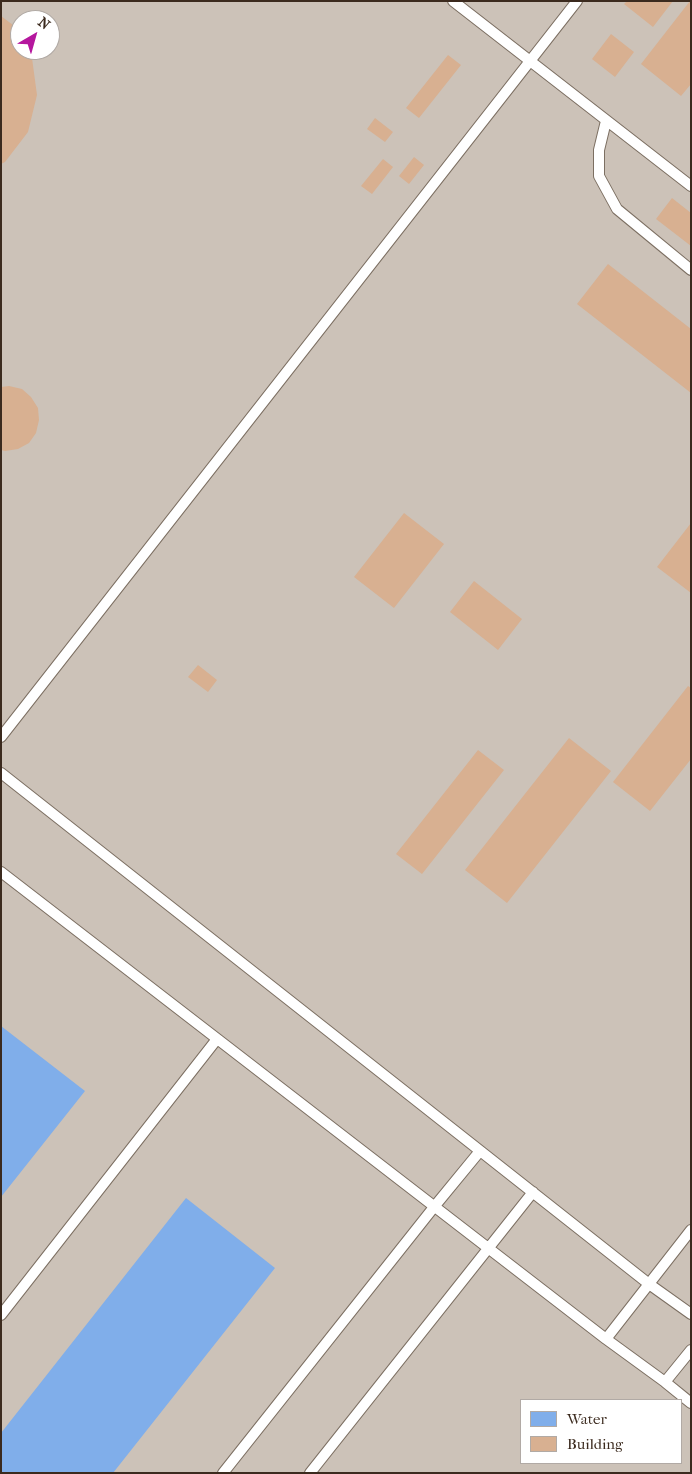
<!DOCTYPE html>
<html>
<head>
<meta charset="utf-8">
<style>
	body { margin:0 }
	#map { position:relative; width:692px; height:1474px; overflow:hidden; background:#f6f0e0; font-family:"IM FELL French Canon",serif }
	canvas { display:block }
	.frame { position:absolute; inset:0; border:2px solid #3b2a1e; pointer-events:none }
	.legend { position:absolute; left:520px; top:1399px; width:162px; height:65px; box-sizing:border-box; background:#fff; border:1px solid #b1aaa5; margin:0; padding:6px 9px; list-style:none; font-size:15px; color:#3b2a1e }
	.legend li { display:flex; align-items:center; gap:10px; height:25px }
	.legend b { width:25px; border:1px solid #b1aaa5 }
	.north { position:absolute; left:10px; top:10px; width:50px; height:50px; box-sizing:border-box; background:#fff; border:1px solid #b1aaa5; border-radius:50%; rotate:38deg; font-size:14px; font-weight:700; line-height:20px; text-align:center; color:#3b2a1e }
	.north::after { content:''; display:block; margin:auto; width:18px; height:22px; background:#b5179e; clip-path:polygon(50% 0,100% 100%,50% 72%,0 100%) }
</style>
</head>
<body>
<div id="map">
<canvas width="692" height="1474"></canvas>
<div class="frame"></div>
<ul class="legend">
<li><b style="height:14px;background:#80aeea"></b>Water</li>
<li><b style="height:14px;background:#d8b091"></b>Building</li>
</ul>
<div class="north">N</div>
</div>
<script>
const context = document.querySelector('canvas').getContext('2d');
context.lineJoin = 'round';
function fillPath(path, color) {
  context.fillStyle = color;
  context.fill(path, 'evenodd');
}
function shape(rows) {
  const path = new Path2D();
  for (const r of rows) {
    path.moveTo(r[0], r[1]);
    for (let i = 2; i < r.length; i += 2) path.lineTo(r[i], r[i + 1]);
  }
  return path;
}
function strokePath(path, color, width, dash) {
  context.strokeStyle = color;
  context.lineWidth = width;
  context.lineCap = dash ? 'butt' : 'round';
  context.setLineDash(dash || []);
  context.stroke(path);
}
fillPath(shape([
	[1,1,691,1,691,1473,1,1473],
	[20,20,50,20,50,50,20,50],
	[521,1400,681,1400,681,1463,521,1463]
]), '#ccc2b8');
fillPath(shape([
	[1,1026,85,1091,1,1197],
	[186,1198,275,1268,113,1473,1,1473,1,1433]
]), '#80aeea');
fillPath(shape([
	[627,1,673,1,653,27,624,4],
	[690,1,691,1,691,84,681,96,641,64],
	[1,16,13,25,20,37,20,50,28,50,32,58,37,95,28,132,5,162,1,164],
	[611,34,634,52,615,77,592,59],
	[448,55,461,65,419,118,406,108],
	[375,118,393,132,385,142,367,129],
	[414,157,424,165,409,184,399,176],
	[383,159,393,167,372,194,361,186],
	[672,198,691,213,691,246,656,219],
	[608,264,691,329,691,393,577,304],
	[9,386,22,389,31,397,38,408,39,420,36,433,29,443,18,449,5,451,1,450,1,387],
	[404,513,444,544,394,608,354,577],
	[691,523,691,593,657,567],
	[474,581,522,619,498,650,450,612],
	[198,665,217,680,208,692,188,677],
	[688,686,691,688,691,759,650,811,613,782],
	[569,738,611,771,507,903,465,870],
	[478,750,504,770,422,874,396,854]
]), '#d8b091');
const service = shape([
	[453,1,691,186],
	[606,121,599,150,599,176,617,209,691,270],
	[1,737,577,1],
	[1,773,649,1284,691,1314],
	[1,872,606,1339,665,1382,691,1403],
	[1,1315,217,1039],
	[606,1339,691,1230],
	[665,1382,691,1350],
	[223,1473,434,1207,480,1151],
	[310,1473,533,1192]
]);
strokePath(service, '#7c6f62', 12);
strokePath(service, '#fff', 10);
</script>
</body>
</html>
